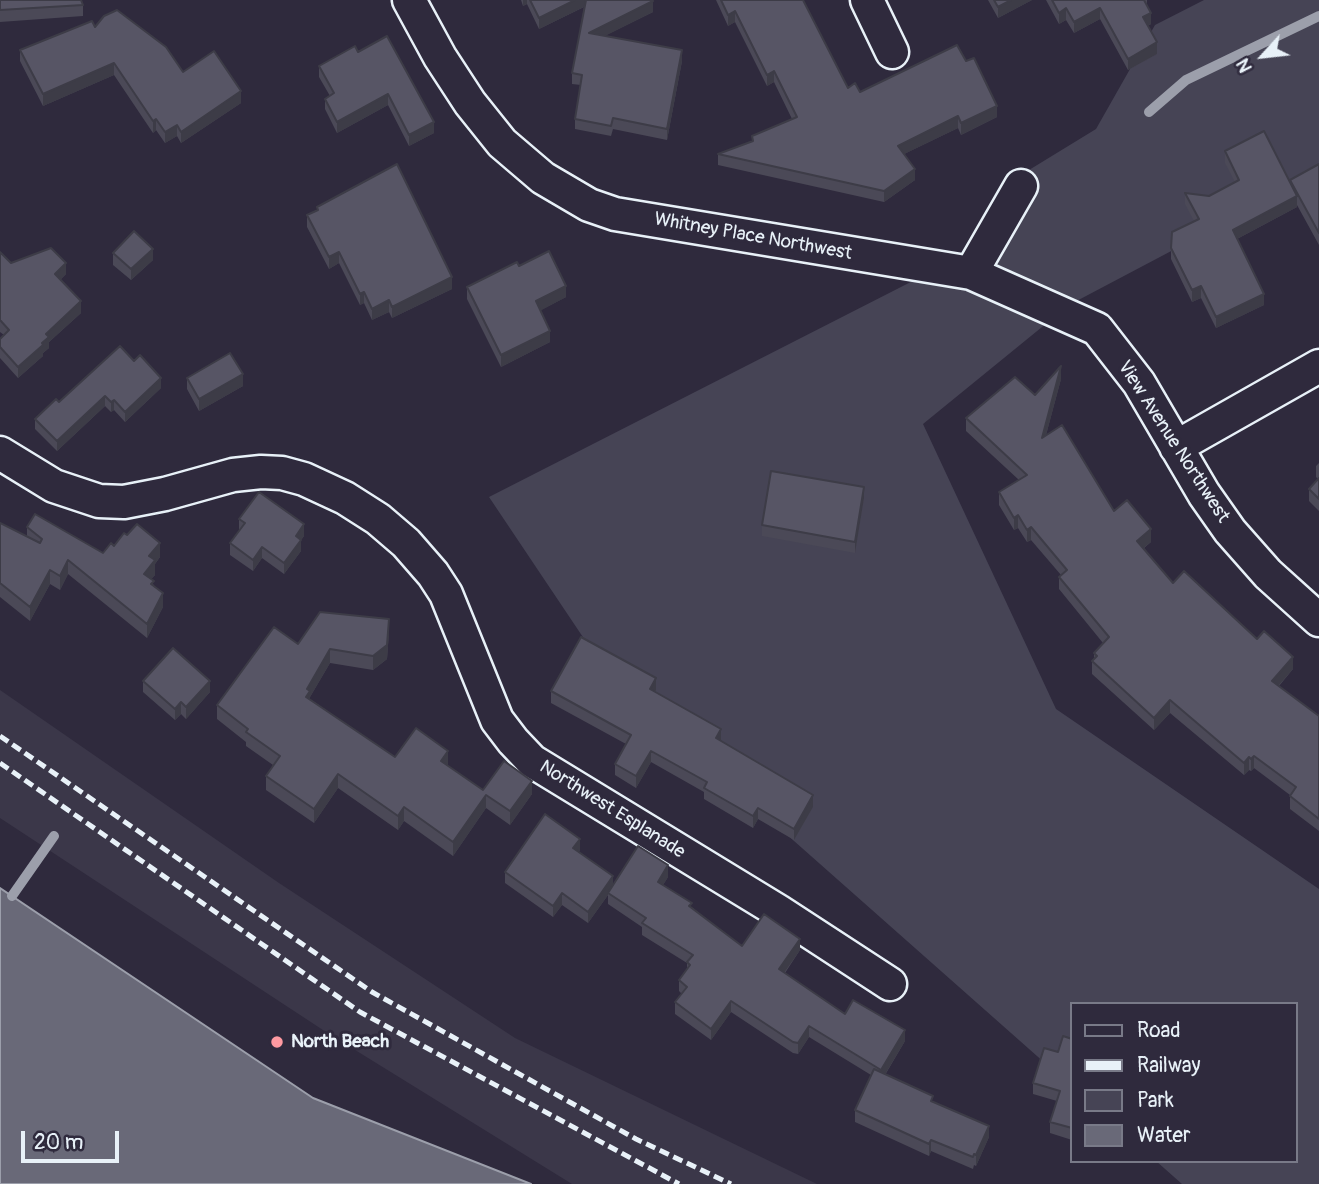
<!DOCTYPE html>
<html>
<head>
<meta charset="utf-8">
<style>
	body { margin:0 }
	#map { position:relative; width:1319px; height:1184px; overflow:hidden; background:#2f2a3d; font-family:Pangolin,sans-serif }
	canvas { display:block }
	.legend { position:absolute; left:1070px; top:1002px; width:228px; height:161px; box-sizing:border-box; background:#2f2a3d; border:2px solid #797a88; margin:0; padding:9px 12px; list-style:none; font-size:21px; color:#e8f1f8 }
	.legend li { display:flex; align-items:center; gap:14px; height:35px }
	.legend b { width:35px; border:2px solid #797a88 }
	.north { position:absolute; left:1228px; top:21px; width:70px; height:70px; -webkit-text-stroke:5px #2f2a3d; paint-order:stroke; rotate:243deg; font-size:19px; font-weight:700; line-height:28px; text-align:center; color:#e8f1f8 }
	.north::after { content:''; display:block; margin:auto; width:24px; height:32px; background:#e8f1f8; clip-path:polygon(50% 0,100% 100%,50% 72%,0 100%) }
	.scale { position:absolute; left:21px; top:1131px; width:98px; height:32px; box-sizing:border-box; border:4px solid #e8f1f8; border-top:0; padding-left:9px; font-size:21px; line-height:24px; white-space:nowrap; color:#e8f1f8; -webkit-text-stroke:5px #2f2a3d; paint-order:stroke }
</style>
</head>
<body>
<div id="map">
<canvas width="1319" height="1184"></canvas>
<ul class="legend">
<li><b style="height:9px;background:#2f2a3d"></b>Road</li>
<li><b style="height:9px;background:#e8f1f8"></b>Railway</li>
<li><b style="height:19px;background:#464455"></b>Park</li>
<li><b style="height:19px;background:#696978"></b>Water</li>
</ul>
<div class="north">N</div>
<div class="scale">20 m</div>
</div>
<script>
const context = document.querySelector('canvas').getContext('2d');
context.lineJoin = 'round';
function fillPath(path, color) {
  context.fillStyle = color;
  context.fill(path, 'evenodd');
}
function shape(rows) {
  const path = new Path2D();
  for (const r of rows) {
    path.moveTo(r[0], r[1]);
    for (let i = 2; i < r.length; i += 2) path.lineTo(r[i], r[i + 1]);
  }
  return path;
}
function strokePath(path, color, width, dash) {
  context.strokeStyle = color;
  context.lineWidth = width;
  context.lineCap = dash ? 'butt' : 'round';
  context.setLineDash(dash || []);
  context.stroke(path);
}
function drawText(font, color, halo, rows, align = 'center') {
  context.font = font + ' Pangolin,sans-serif';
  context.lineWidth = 6;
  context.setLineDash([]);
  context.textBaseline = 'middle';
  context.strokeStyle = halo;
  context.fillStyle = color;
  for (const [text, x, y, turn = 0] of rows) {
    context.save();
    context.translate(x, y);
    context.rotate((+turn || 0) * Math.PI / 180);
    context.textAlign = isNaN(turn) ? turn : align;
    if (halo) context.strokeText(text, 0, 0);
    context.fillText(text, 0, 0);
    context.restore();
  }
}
fillPath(shape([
	[0,690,279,883,515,1038,817,1184,572,1184,326,1032,0,818]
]), '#3b3749');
fillPath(shape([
	[1204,0,1319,0,1319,173,1069,305,923,424,1056,709,1319,889,1319,1184,1182,1184,1156,1161,1296,1161,1296,1004,1072,1004,1072,1087,611,679,489,497,950,262,971,273,1029,170,1096,129,1155,25]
]), '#464455');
const water = shape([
	[0,888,313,1098,531,1184,0,1184,0,888]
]);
fillPath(water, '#696978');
strokePath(water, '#9c9fab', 2);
strokePath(shape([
	[1149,112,1186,80,1319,16],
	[12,896,54,836]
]), '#9c9fab', 10);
const street = shape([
	[409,0,440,57,470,103,502,143,543,178,589,205,615,214,971,273,1097,329,1139,383,1204,494,1230,531,1268,574,1319,620],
	[867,0,892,52],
	[971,273,1021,186],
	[1176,447,1319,366],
	[0,453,54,486,99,501,124,502,165,494,233,475,261,472,282,473,304,479,345,498,378,519,406,543,433,574,446,594,497,720,513,741,532,761,778,911,890,984]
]);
strokePath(street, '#e8f1f8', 37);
strokePath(street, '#2f2a3d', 32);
strokePath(shape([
	[0,736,372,992,636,1139,731,1184],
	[0,763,360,1012,679,1184]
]), '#e8f1f8', 5, [10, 5]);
fillPath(shape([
	[0,0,83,5,83,16,0,22],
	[521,0,652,0,653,12,604,36,682,61,667,140,613,129,611,136,575,129,575,119,581,85,572,84,572,73,584,7,539,29,527,4,523,6],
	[716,0,803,0,848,88,860,92,966,61,997,117,961,135,958,128,904,154,915,180,884,202,718,165,718,154,752,142,752,136,792,119,774,82,767,86,735,22,728,26],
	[988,0,1032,0,998,18],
	[1046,0,1147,0,1147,6,1151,24,1148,26,1157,54,1128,70,1100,19,1074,33,1066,20,1059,24],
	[95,27,183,72,241,103,181,143,177,136,165,143,156,130,153,133,114,75,43,106,20,61,20,50],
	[358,52,434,133,409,146,388,105,337,133,325,109,325,99,330,96,319,77,319,66],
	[1225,151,1290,182,1319,164,1319,245,1297,205,1297,207,1237,239,1264,305,1216,328,1201,298,1192,302,1171,259,1171,248,1194,221,1185,204,1185,193,1209,196,1235,182,1225,163],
	[317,207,452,289,392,318,389,312,372,320,364,303,360,305,339,263,329,269,307,227,307,215,317,210],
	[0,252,11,263,66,274,60,280,81,313,49,342,49,348,43,353,43,356,18,378,0,358,0,339,4,335,0,332],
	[113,253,153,260,131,280,113,265],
	[519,266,566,297,541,310,550,342,501,367,467,299,467,287],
	[187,378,243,386,199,411,187,389],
	[1061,379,1046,435,1114,511,1151,542,1144,548,1173,583,1257,639,1293,669,1279,686,1319,716,1319,831,1290,809,1290,795,1254,768,1251,771,1249,770,1244,775,1170,713,1154,730,1092,674,1092,661,1094,659,1094,653,1103,643,1059,589,1059,577,1061,575,1031,540,1027,542,1018,528,1014,530,999,505,999,492,1019,480,966,431,966,418,1035,395],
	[161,388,125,422,114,410,111,412,105,406,57,451,35,429,35,419,59,402],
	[1319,463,1319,511,1309,501,1309,489,1318,479,1316,477,1316,466],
	[864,498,855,553,762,536,762,525],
	[239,519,304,536,301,540,301,551,284,574,262,558,253,571,230,555,230,543,239,531],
	[0,523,27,536,27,527,103,553,114,546,160,557,155,564,155,575,151,579,163,607,147,638,68,574,60,590,50,584,30,621,0,597],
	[389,632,387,659,373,670,330,663,310,697,310,699,395,757,448,764,447,765,483,790,532,794,510,825,486,808,453,856,404,821,398,830,338,788,314,823,266,790,266,776,273,765,246,746,246,742,217,719,217,705,298,644],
	[143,681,210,692,186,719,181,714,175,720,143,692],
	[656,690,655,691,721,740,721,741,813,807,794,840,758,819,753,828,704,799,704,792,651,762,636,788,615,775,615,764,626,744,551,703,551,691],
	[580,850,579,852,613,885,668,877,663,885,742,946,800,950,785,973,845,1014,905,1041,885,1075,933,1102,989,1137,976,1166,974,1165,973,1169,931,1151,929,1156,855,1122,855,1110,871,1075,809,1037,798,1054,793,1053,731,1012,711,1040,675,1014,675,1002,682,994,679,991,679,980,687,969,687,963,642,935,642,927,608,904,608,895,588,923,562,905,553,917,505,883,505,872],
	[1072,1039,1072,1140,1050,1133,1050,1122,1057,1101,1033,1094,1033,1083,1058,1052]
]), '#4b4957');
fillPath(shape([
	[523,0,527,0,527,4,523,6],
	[575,0,598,0,539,29,539,18],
	[1011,0,1032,0,998,18,998,7],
	[653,1,653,12,589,44,589,33],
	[1066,8,1066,20,1059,24,1059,13],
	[1100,8,1100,19,1074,33,1074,22],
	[735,11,735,22,728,26,728,15],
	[1151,13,1151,24,1143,28,1143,17],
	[1157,42,1157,54,1128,70,1128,59],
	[682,50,682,61,667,140,667,129],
	[114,63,114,75,43,106,43,94],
	[774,71,774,82,767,86,767,75],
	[241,91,241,103,181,143,181,132],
	[388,94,388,105,337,133,337,122],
	[997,106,997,117,961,135,961,123],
	[958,116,958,128,898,157,898,146],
	[156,119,156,130,153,133,153,121],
	[434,122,434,133,409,146,409,135],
	[177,125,177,136,165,143,165,132],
	[915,169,915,180,884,202,884,191],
	[1297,196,1297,207,1233,241,1233,230],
	[153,249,153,260,131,280,131,269],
	[339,252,339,263,329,269,329,257],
	[66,263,66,274,55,285,55,274],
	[452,277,452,289,392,318,392,307],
	[566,286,566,297,536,313,536,301],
	[1201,286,1201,298,1192,302,1192,290],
	[364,292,364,303,360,305,360,294],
	[1264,294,1264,305,1216,328,1216,317],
	[389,300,389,312,372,320,372,309],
	[81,301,81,313,49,342,49,348,43,353,43,356,18,378,18,367,46,334],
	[550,331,550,342,501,367,501,355],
	[1061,366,1061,379,1042,450,1042,438],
	[243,374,243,386,199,411,199,399],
	[161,378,161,388,125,422,125,412],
	[105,396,105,406,57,451,57,441],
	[114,400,114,410,111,412,111,402],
	[864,487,864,498,855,553,855,542],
	[1018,515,1018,528,1014,530,1014,518],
	[304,524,304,536,301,540,301,551,284,574,284,563,296,536],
	[1031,527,1031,540,1027,542,1027,530],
	[1151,529,1151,542,1137,553,1137,541],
	[160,543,160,557,155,564,155,575,144,588,144,574,149,556],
	[262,547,262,558,253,571,253,560],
	[68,560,68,574,60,590,60,576],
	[50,570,50,584,30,621,30,607],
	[163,593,163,607,147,638,147,624],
	[389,619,389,632,387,659,373,670,373,656],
	[330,649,330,663,310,697,310,705,306,710,307,689],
	[1293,657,1293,669,1272,693,1272,681],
	[656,678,656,690,650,700,650,689],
	[210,681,210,692,186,719,186,707],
	[1170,700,1170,713,1154,730,1154,718],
	[181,702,181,714,175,720,175,709],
	[721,729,721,740,716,750,716,738],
	[448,751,448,764,441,775,441,761],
	[651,751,651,762,636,788,636,776],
	[1254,756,1254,768,1251,771,1251,759],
	[1249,757,1249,770,1244,775,1244,763],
	[338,774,338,788,314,823,314,809],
	[532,781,532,794,510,825,510,811],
	[486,795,486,808,453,856,453,842],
	[813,795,813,807,794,840,794,829],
	[404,807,404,821,398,830,398,816],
	[758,808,758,819,753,828,753,816],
	[580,839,580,850,573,859,573,848],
	[668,865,668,877,658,893,658,882],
	[613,876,613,888,608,893,608,895,588,923,588,912],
	[562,893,562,905,553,917,553,906],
	[800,939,800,950,779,980,779,969],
	[731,1001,731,1012,711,1040,711,1029],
	[809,1026,809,1037,798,1054,798,1043],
	[905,1030,905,1041,881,1081,881,1070],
	[989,1126,989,1137,976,1166,976,1155],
	[931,1140,931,1151,929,1156,929,1144]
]), '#3d3c47');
const building = shape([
	[0,0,81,0,83,5,0,10,0,0],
	[530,0,575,0,539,18,530,0],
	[586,0,652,0,653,1,589,33,682,50,667,129,613,118,611,126,575,119,582,75,572,73,586,0],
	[721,0,803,0,848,88,855,83,860,92,957,45,966,61,974,58,997,106,961,123,958,116,898,146,915,169,884,191,718,154,753,141,752,136,797,117,774,71,767,75,735,11,728,15,721,0],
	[994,0,1011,0,998,7,994,0],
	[1052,0,1144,0,1151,13,1143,17,1157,42,1128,59,1100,8,1074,22,1066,8,1059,13,1052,0],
	[117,10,166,47,183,72,214,51,241,91,181,132,177,125,165,132,156,119,153,121,114,63,43,94,20,50,92,21,95,27,104,16,117,10],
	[387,36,434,122,409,135,388,94,337,122,325,99,334,93,319,66,355,46,358,52,387,36],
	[1264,131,1297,196,1233,230,1264,294,1216,317,1201,286,1192,290,1171,248,1172,232,1199,219,1185,193,1209,196,1239,180,1225,151,1264,131],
	[397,164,452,277,392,307,389,300,372,309,364,292,360,294,339,252,329,257,307,215,318,210,317,207,397,164],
	[1319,164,1319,233,1290,180,1319,164],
	[134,231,153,249,131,269,113,253,134,231],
	[51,248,66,263,55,274,81,301,46,334,49,337,42,343,43,345,18,367,0,347,0,339,9,330,0,320,0,252,11,263,51,248],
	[549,251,566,286,536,301,550,331,501,355,467,287,517,262,519,266,549,251],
	[120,346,134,361,140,355,161,378,125,412,114,400,111,402,105,396,57,441,35,419,56,399,59,402,120,346],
	[230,353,243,374,199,399,187,378,230,353],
	[1061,366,1042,438,1062,425,1114,511,1127,500,1151,529,1137,541,1173,583,1184,571,1257,639,1264,631,1293,657,1272,681,1319,716,1319,819,1290,796,1296,787,1254,756,1251,759,1249,757,1244,763,1170,700,1154,718,1092,661,1097,656,1094,653,1109,637,1059,577,1067,570,1031,527,1027,530,1018,515,1014,518,999,492,1027,475,966,418,1015,377,1035,395,1061,366],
	[771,471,864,487,855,542,762,525,771,471],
	[1319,478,1319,499,1309,489,1319,478],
	[259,492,304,524,296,536,301,540,284,563,262,547,253,560,230,543,245,523,239,519,259,492],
	[35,514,103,553,111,543,114,546,124,533,127,535,137,524,160,543,149,556,155,560,144,574,154,581,151,584,163,593,147,624,68,560,60,576,50,570,30,607,0,583,0,523,40,543,42,539,27,527,35,514],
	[320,612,389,619,387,645,373,656,330,649,307,689,310,691,306,697,395,757,416,728,448,751,441,761,483,790,504,761,532,781,510,811,486,795,453,842,404,807,398,816,338,774,314,809,266,776,280,756,246,732,248,729,217,705,274,627,298,644,320,612],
	[581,637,656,678,650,689,721,729,716,738,813,795,794,829,758,808,753,816,704,788,707,782,651,751,636,776,615,764,631,735,551,691,581,637],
	[173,648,210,681,186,707,181,702,175,709,143,681,173,648],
	[545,814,580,839,573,848,613,876,588,912,562,893,553,906,505,872,545,814],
	[638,846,668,865,658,882,692,903,689,906,742,946,764,914,800,939,779,969,845,1014,853,1000,905,1030,881,1070,809,1026,798,1043,793,1042,731,1001,711,1029,675,1002,687,987,679,980,690,965,687,962,693,955,642,923,646,918,608,893,638,846],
	[1063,1036,1072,1039,1072,1128,1050,1122,1060,1091,1033,1083,1044,1048,1058,1052,1063,1036],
	[874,1069,933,1096,931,1101,989,1126,976,1155,974,1154,973,1157,931,1140,929,1144,855,1110,874,1069]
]);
fillPath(building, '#575565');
strokePath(building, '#3d3c47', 2);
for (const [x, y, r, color] of [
	[277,1042,7,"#ff9aa2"]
]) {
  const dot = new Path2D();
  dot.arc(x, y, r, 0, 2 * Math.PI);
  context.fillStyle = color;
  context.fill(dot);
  strokePath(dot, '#2f2a3d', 2.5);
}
drawText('19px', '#e8f1f8', '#2f2a3d', [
	["Whitney Place Northwest",753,237,10],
	["View Avenue Northwest",1173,442,57],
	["Northwest Esplanade",612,810,32]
]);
drawText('bold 19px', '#e8f1f8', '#2f2a3d', [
	["North Beach",291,1042]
], 'left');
</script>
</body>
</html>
